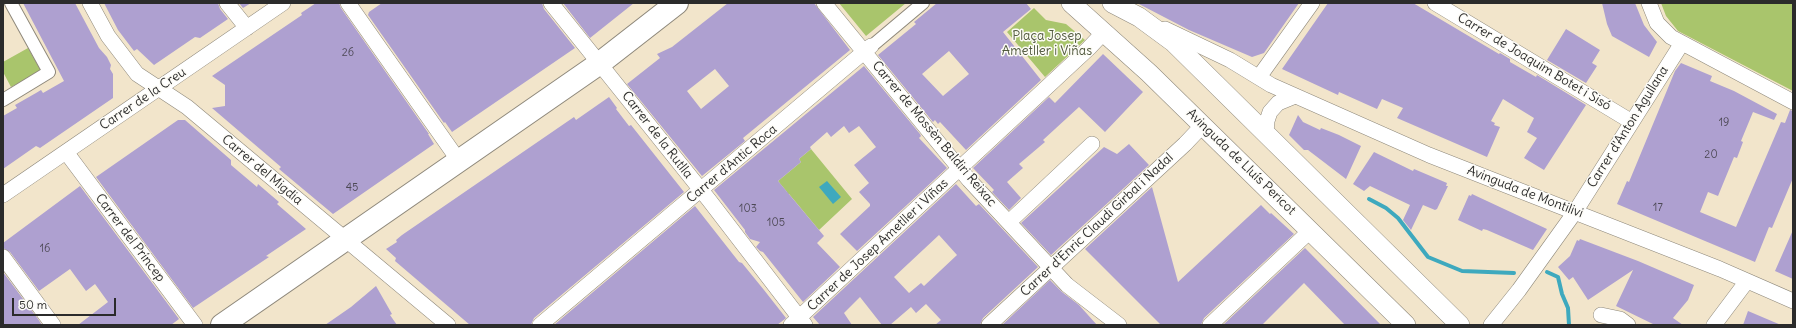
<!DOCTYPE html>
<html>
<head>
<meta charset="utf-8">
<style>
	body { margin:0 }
	#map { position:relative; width:1796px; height:328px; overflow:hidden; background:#f2e5cb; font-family:Delius,sans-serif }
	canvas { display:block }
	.frame { position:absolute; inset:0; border:4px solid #2b2b2b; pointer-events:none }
	.scale { position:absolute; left:12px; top:298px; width:104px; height:18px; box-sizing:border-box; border:2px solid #2b2b2b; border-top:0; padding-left:5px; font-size:12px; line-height:14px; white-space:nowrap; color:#2b2b2b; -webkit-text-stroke:3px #fdfcf7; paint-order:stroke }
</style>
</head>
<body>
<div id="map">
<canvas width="1796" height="328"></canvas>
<div class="frame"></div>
<div class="scale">50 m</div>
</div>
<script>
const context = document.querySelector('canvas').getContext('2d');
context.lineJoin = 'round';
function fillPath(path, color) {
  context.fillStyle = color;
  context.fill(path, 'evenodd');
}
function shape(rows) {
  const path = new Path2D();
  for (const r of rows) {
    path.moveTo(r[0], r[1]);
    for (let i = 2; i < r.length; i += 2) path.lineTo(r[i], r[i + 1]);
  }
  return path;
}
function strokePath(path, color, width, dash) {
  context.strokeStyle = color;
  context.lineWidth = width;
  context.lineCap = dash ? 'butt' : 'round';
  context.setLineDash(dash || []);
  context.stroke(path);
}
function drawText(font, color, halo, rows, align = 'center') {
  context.font = font + ' Delius,sans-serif';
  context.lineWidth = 3;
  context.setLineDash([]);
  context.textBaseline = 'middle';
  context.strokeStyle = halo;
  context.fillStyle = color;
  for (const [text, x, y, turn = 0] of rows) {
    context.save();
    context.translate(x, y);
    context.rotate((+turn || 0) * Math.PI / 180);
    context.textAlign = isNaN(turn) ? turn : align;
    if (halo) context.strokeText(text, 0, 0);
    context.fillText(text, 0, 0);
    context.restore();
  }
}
fillPath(shape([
	[839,3,906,3,866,36],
	[1661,3,1793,3,1793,91,1678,31,1666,16],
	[1034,8,1046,20,1066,24,1085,40,1045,77,1007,32],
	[28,48,41,71,11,87,3,72,3,62],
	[811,149,852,199,819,230,789,194,771,209,770,207,787,192,778,181,801,162,799,159]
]), '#a9c56c');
fillPath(shape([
	[827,181,841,197,833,204,819,187]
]), '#3ea9be');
strokePath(shape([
	[1369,199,1386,208,1398,218,1428,257,1462,271,1514,273],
	[1547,272,1558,277,1562,294,1568,308,1569,325]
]), '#3ea9be', 4);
fillPath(shape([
	[23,3,75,3,99,48,107,57,111,65,110,69,113,74,113,98,40,148,36,146,3,169,3,116,17,108,15,105,36,93,41,90,43,93,64,81],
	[104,3,218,3,220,9,228,19,200,38,195,37,154,65,137,49,134,51,118,30],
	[239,3,251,3,243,8],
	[316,3,339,3,341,8,429,134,428,134,434,144,333,214,279,169,281,167,212,108,225,106,225,85,212,76,302,15,301,13],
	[382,3,542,3,544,9,575,48,452,132,445,122,444,123,368,15,369,12],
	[563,3,634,3,590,38],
	[728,3,814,3,850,50,743,138,745,141,702,176,627,84,660,58,657,54,672,47],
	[715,69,729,86,701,109,687,91],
	[937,3,1026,3,1031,9,1003,32,1041,80,966,150,940,122,938,124,935,120,933,122,878,55,916,24,914,22],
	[949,51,969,74,943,96,922,74],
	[1137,3,1299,3,1264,53,1252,57,1189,30],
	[1328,3,1413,3,1499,54,1500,53,1510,59,1510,62,1536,77,1537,75,1586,105,1544,170,1524,158,1537,138,1527,132,1534,118,1503,99,1491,121,1495,123,1494,125,1500,127,1487,157,1397,118,1403,108,1382,99,1377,109,1339,92,1338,95,1282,69],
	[1602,3,1635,3,1644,25,1657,42,1649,57,1612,36,1607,24],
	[1566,29,1600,50,1592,63,1597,66,1586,83,1547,60],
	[1103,54,1143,92,1105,132,1079,107,1043,140,1045,142,1019,164,1023,168,1007,182,1021,198,1009,210,992,192,994,190,973,168,1049,97,1055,103],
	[1681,63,1712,76,1710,81,1734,91,1777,114,1774,120,1753,112,1741,141,1743,142,1737,158,1734,157,1718,196,1708,192,1700,212,1736,227,1781,122,1785,123,1790,110,1793,111,1793,178,1772,228,1769,227,1755,262,1617,204,1627,181,1629,182,1675,71],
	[864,66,920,134,921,136,919,138,947,168,857,251,840,234,870,206,870,204,859,192,869,183,854,165,876,147,859,126,849,133,844,126,831,137,827,132,810,147,811,149,799,159,801,162,778,181,824,236,817,243,840,267,803,302,763,252,760,251,756,247,760,242,750,239,745,232,745,230,714,190],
	[609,97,617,108,616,109,629,126,631,125,684,192,534,318,531,325,470,325,395,261,396,258,386,249,397,242,396,240,402,235,574,117,576,120],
	[1298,115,1303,122,1320,130,1321,128,1339,135,1361,146,1346,179,1308,150,1304,150,1289,135],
	[178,120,185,120,231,160,231,165,257,187,258,184,279,202,277,204,306,229,266,256,269,257,193,308,96,177],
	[1129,144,1149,165,1051,255,1021,223,1104,147,1117,154],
	[1374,152,1413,171,1414,169,1447,183,1446,186,1448,186,1437,209,1435,210,1423,205,1411,230,1403,220,1410,205,1370,186,1364,191,1353,184],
	[956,184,976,206,979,204,1038,267,983,318,980,325,935,325,941,320,926,304,916,313,911,307,890,325,882,325,860,297,844,313,852,325,820,325,813,317],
	[939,235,957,255,924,286,921,283,909,293,894,277],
	[80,186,179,319,171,325,78,325,108,302,95,284,86,291,70,269,39,291,10,252,3,248,3,243],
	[1152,187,1178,282,1261,205,1270,214,1271,213,1294,234,1204,318,1201,325,1161,325,1085,249],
	[1472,194,1547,229,1533,250,1487,230,1483,229,1482,231,1458,220,1469,195,1471,196],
	[695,206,739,262,742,263,764,290,786,318,785,319,777,325,554,325],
	[1793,230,1793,279,1775,271],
	[1580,239,1638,261,1694,285,1688,300,1673,318,1683,325,1655,325,1616,306,1633,270,1588,300,1573,277,1569,280,1558,267,1570,256,1577,240,1579,241],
	[1305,248,1381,325,1345,325,1304,283,1262,325,1223,325],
	[3,272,38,319,42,325,3,325],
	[1050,280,1062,292,1079,305,1097,325,1002,325],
	[376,286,392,314,390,315,397,325,325,325,351,307],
	[1748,311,1781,325,1743,325]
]), '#aea0d0');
const pedestrian = shape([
	[873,45,923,3],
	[3,100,49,72,11,3]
]);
const minor = shape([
	[90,3,108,36,137,74,187,107,448,325],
	[227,3,247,28],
	[348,3,459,161],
	[551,3,709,200,805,325],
	[824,3,969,180,1067,285,1119,325],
	[1435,3,1632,122],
	[1649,3,1657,23,1671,37,1793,102],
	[1165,29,1230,60,1271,85,1429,155,1720,269,1793,301],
	[1259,77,1312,3],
	[1266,132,1267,121,1270,112,1278,103,1295,96],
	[66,152,195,325],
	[3,195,283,3],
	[1009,222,1092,144],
	[3,257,53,325],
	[1601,315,1620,319,1628,325],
	[540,325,871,46],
	[791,325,1089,48,1104,32],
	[989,325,1185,144,1203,125],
	[1210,325,1311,230],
	[1491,325,1519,290,1575,212,1682,43],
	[1714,325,1747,281]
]);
const tertiary = shape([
	[1071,3,1149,73,1406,325],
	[1112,3,1139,17,1173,42,1460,325]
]);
const secondary = shape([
	[222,325,600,63,677,3]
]);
strokePath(pedestrian, '#8e887b', 14);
strokePath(minor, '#8e887b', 16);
strokePath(tertiary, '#8e887b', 20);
strokePath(secondary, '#8e887b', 24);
strokePath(pedestrian, '#fff', 12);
strokePath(minor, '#fff', 15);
strokePath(tertiary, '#fff', 19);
strokePath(secondary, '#fff', 22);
drawText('11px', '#4c4854', null, [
	["26",348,53],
	["19",1724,123],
	["20",1711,155],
	["45",352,188],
	["17",1658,208],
	["103",748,209],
	["105",776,223],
	["16",45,249]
]);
drawText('13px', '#51593e', '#fdfcf7', [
	["Plaça Josep",1047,36],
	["Ametller i Viñas",1047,51]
]);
drawText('13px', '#2b2b2b', '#fdfcf7', [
	["Carrer de Joaquim Botet i Sisó",1534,62,31],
	["Carrer de la Creu",143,99,-34],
	["Carrer d'Anton Agullana",1628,127,-58],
	["Carrer de Mossèn Baldiri Reixac",934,134,50],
	["Carrer de la Rutlla",657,135,52],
	["Avinguda de Lluís Pericot",1241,162,44],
	["Carrer d'Antic Roca",732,164,-40],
	["Carrer del Migdia",262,170,40],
	["Avinguda de Montilivi",1525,192,21],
	["Carrer d'Enric Claudi Girbal i Nadal",1097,225,-43],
	["Carrer del Príncep",130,238,53],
	["Carrer de Josep Ametller i Viñas",878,245,-43]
]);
</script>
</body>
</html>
